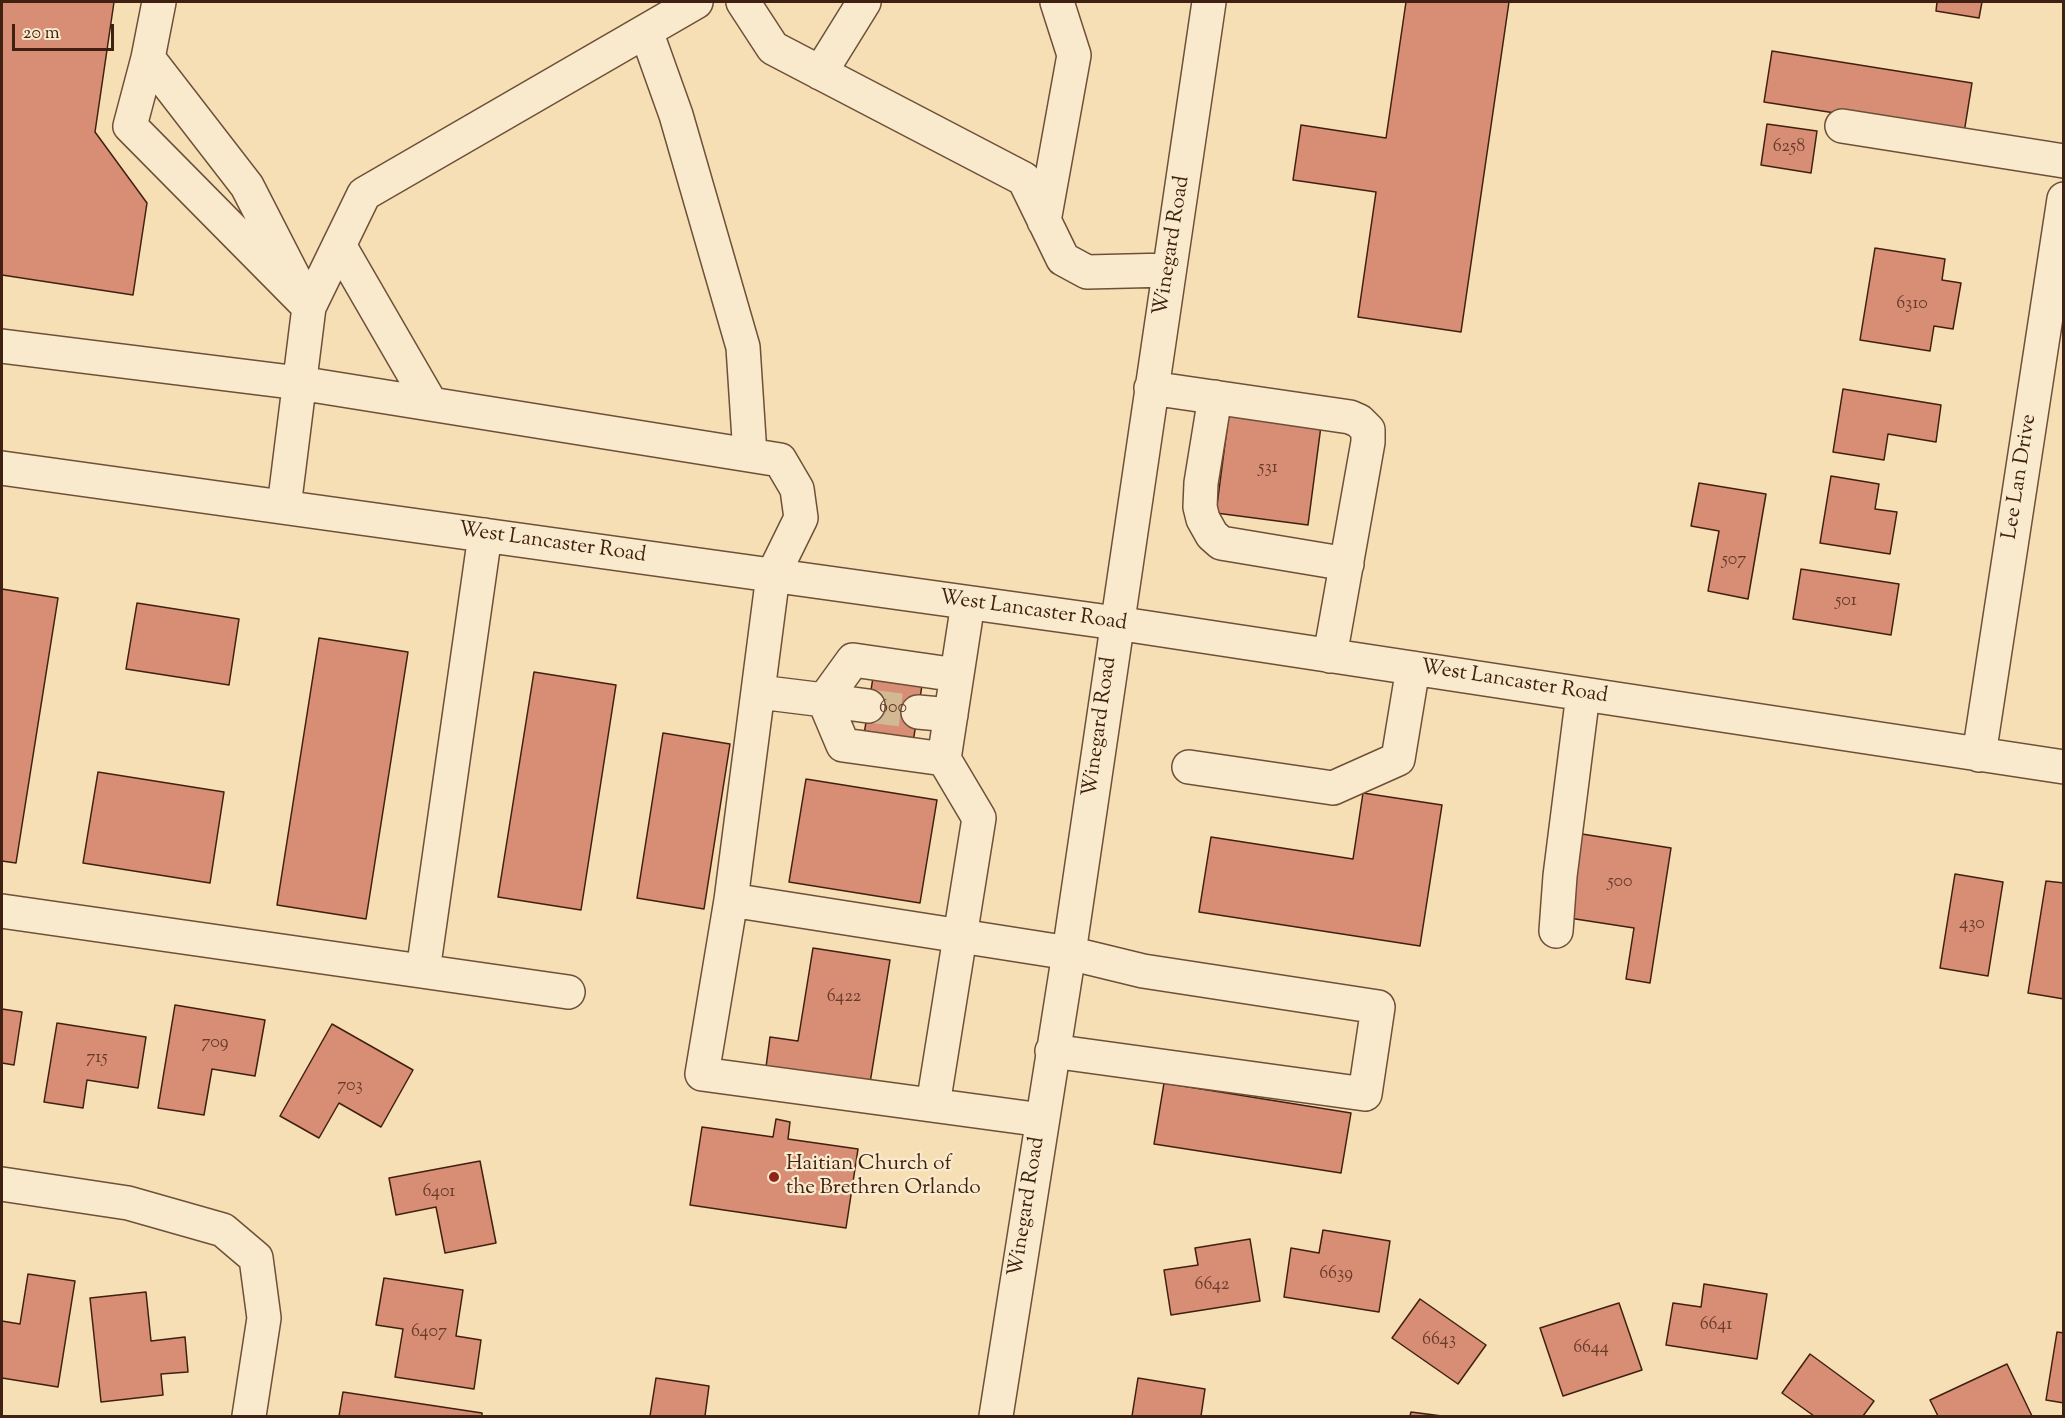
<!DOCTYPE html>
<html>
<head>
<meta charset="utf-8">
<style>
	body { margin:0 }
	#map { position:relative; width:2065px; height:1418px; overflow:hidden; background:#f6dfb4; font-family:"Sorts Mill Goudy",serif }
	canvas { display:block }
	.frame { position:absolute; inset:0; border:3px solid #402010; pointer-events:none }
	.scale { position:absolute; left:12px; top:24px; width:102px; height:27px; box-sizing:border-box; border:3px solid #402010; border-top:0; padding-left:8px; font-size:18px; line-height:21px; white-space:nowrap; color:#402010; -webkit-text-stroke:4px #f9eace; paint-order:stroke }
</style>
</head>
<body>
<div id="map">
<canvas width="2065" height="1418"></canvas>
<div class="frame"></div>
<div class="scale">20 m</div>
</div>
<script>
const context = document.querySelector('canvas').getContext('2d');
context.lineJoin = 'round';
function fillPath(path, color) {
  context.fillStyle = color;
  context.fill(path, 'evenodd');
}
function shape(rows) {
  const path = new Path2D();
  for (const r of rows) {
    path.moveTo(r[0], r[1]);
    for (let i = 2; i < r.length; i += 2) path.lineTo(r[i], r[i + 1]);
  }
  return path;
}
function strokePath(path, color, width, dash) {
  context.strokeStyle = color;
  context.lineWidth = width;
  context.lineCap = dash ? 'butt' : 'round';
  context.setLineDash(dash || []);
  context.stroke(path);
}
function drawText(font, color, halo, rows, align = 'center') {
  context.font = font + ' "Sorts Mill Goudy",serif';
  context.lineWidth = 4.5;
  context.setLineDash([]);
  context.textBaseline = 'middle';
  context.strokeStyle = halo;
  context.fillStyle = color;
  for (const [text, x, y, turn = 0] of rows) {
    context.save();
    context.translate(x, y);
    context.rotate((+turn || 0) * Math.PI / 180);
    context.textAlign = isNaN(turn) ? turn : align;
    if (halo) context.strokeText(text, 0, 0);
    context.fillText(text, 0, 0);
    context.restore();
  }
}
const building = shape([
	[2,2,114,2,95,132,147,203,133,295,2,275,2,2],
	[1406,2,1509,2,1461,332,1358,317,1376,192,1293,180,1301,125,1386,138,1406,2],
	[1937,2,1982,2,1979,18,1936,11,1937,2],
	[1772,51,1972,83,1964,133,1764,102,1772,51],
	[1767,124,1817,131,1811,173,1761,165,1767,124],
	[1875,248,1945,259,1942,280,1961,283,1953,329,1934,326,1930,351,1860,340,1875,248],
	[1843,389,1941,405,1936,442,1888,434,1884,460,1833,452,1843,389],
	[1229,413,1321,426,1308,525,1216,513,1229,413],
	[1831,476,1879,484,1875,509,1897,512,1890,554,1820,543,1831,476],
	[1699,483,1766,494,1748,599,1708,591,1719,531,1691,526,1699,483],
	[1801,569,1899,584,1891,635,1793,619,1801,569],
	[2,589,58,598,16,863,2,861,2,589],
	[137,603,239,619,229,685,126,669,137,603],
	[319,638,408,652,366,919,277,905,319,638],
	[874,671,923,679,912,749,863,741,874,671],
	[534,672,616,685,581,910,498,897,534,672],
	[663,733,730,744,704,909,637,898,663,733],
	[98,772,224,792,210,883,83,863,98,772],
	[806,779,937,800,920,903,789,882,806,779],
	[1363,793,1442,805,1420,946,1199,912,1211,837,1353,859,1363,793],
	[1582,834,1671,848,1650,983,1626,979,1634,928,1569,918,1582,834],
	[1955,874,2003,882,1988,976,1940,968,1955,874],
	[2046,881,2064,883,2064,999,2028,993,2046,881],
	[813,948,890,960,870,1083,766,1067,770,1037,798,1041,813,948],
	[175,1005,265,1020,255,1076,212,1069,204,1115,158,1108,175,1005],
	[2,1009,22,1012,14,1065,2,1063,2,1009],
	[57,1023,146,1037,138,1088,87,1080,83,1108,44,1102,57,1023],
	[332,1024,413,1070,381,1127,339,1103,319,1138,280,1116,332,1024],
	[1164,1083,1351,1113,1341,1173,1154,1144,1164,1083],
	[776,1119,790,1122,788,1139,858,1149,846,1228,690,1205,702,1127,773,1137,776,1119],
	[480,1161,496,1243,445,1253,436,1207,396,1215,389,1178,480,1161],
	[1323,1230,1390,1241,1379,1312,1284,1297,1291,1248,1319,1253,1323,1230],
	[1250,1239,1260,1301,1171,1315,1164,1270,1198,1265,1195,1248,1250,1239],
	[28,1274,75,1281,58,1387,2,1378,2,1321,20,1324,28,1274],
	[384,1278,463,1290,456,1336,481,1340,474,1389,395,1377,403,1329,376,1325,384,1278],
	[1704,1284,1767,1294,1757,1359,1666,1345,1673,1303,1701,1307,1704,1284],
	[146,1292,151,1341,185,1337,188,1372,161,1374,163,1395,101,1402,90,1298,146,1292],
	[1420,1299,1486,1345,1458,1384,1392,1338,1420,1299],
	[1619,1303,1642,1370,1563,1396,1540,1328,1619,1303],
	[2057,1332,2064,1333,2064,1403,2046,1400,2057,1332],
	[1810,1354,1874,1401,1863,1416,1814,1416,1782,1393,1810,1354],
	[2007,1364,2032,1416,1938,1416,1930,1400,2007,1364],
	[656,1378,709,1386,705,1416,650,1416,656,1378],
	[1138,1378,1205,1389,1201,1416,1132,1416,1138,1378],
	[343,1392,482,1413,482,1416,339,1416,343,1392],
	[1411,1412,1442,1416,1410,1416,1411,1412]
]);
fillPath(building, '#d88d75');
strokePath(building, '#402010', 1.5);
strokePath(shape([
	[868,706,918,712]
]), '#d2b993', 33, [33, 16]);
const minor = shape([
	[159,2,148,58,247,186,309,307,284,507],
	[743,2,773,48,1024,179,1063,259,1087,272,1169,270],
	[646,31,676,115,743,347,750,455],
	[148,58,130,126,309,307,364,194,696,2],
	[820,73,864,2],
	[1842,126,2064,161],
	[1044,221,1074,55,1057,2],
	[339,245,431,404],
	[2,346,299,383,780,460,797,489,801,518,773,575,731,900,702,1074,1042,1120],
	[1151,388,1350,417,1359,421,1368,430,1368,442,1330,656],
	[1215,397,1201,483,1200,507,1203,519,1212,535,1221,543,1347,564],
	[2,468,1116,623,2064,767],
	[759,692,824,700,843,745,944,759,968,603],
	[868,706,824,700,853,660,957,675],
	[918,712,951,715],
	[1979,755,2064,199],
	[1189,767,1333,788,1398,759,1413,668],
	[731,900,1069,953,1143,971,1378,1007,1365,1094,1052,1051],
	[2,911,568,992],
	[1556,931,1560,876,1583,694],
	[423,971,485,535],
	[933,1105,979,818,944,759],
	[2,1184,128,1203,223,1230,256,1258,264,1318,249,1416],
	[996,1416,1069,953,1209,2]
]);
strokePath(minor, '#6e5039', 36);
strokePath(minor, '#f9eace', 33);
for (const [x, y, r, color] of [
	[774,1177,6,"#8f2418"]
]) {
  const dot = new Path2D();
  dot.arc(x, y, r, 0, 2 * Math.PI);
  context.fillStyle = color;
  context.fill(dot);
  strokePath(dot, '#f9eace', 2);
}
drawText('18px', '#663b29', null, [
	["6258",1789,148],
	["6310",1912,305],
	["531",1268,469],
	["507",1734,561],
	["501",1846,602],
	["600",893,709],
	["500",1620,883],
	["430",1972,925],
	["6422",844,998],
	["709",215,1044],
	["715",97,1059],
	["703",350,1087],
	["6401",439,1193],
	["6639",1336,1275],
	["6642",1212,1286],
	["6641",1716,1326],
	["6407",429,1333],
	["6643",1439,1341],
	["6644",1591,1349]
]);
drawText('21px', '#402010', '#f9eace', [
	["Winegard Road",1173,246,-81],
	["Lee Lan Drive",2021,477,-81],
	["West Lancaster Road",552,544,8],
	["West Lancaster Road",1033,612,8],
	["West Lancaster Road",1514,683,9],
	["Winegard Road",1101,727,-82],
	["Winegard Road",1028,1207,-81]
]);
drawText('21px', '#402010', '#f9eace', [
	["Haitian Church of",786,1165],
	["the Brethren Orlando",786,1189]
], 'left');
</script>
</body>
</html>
